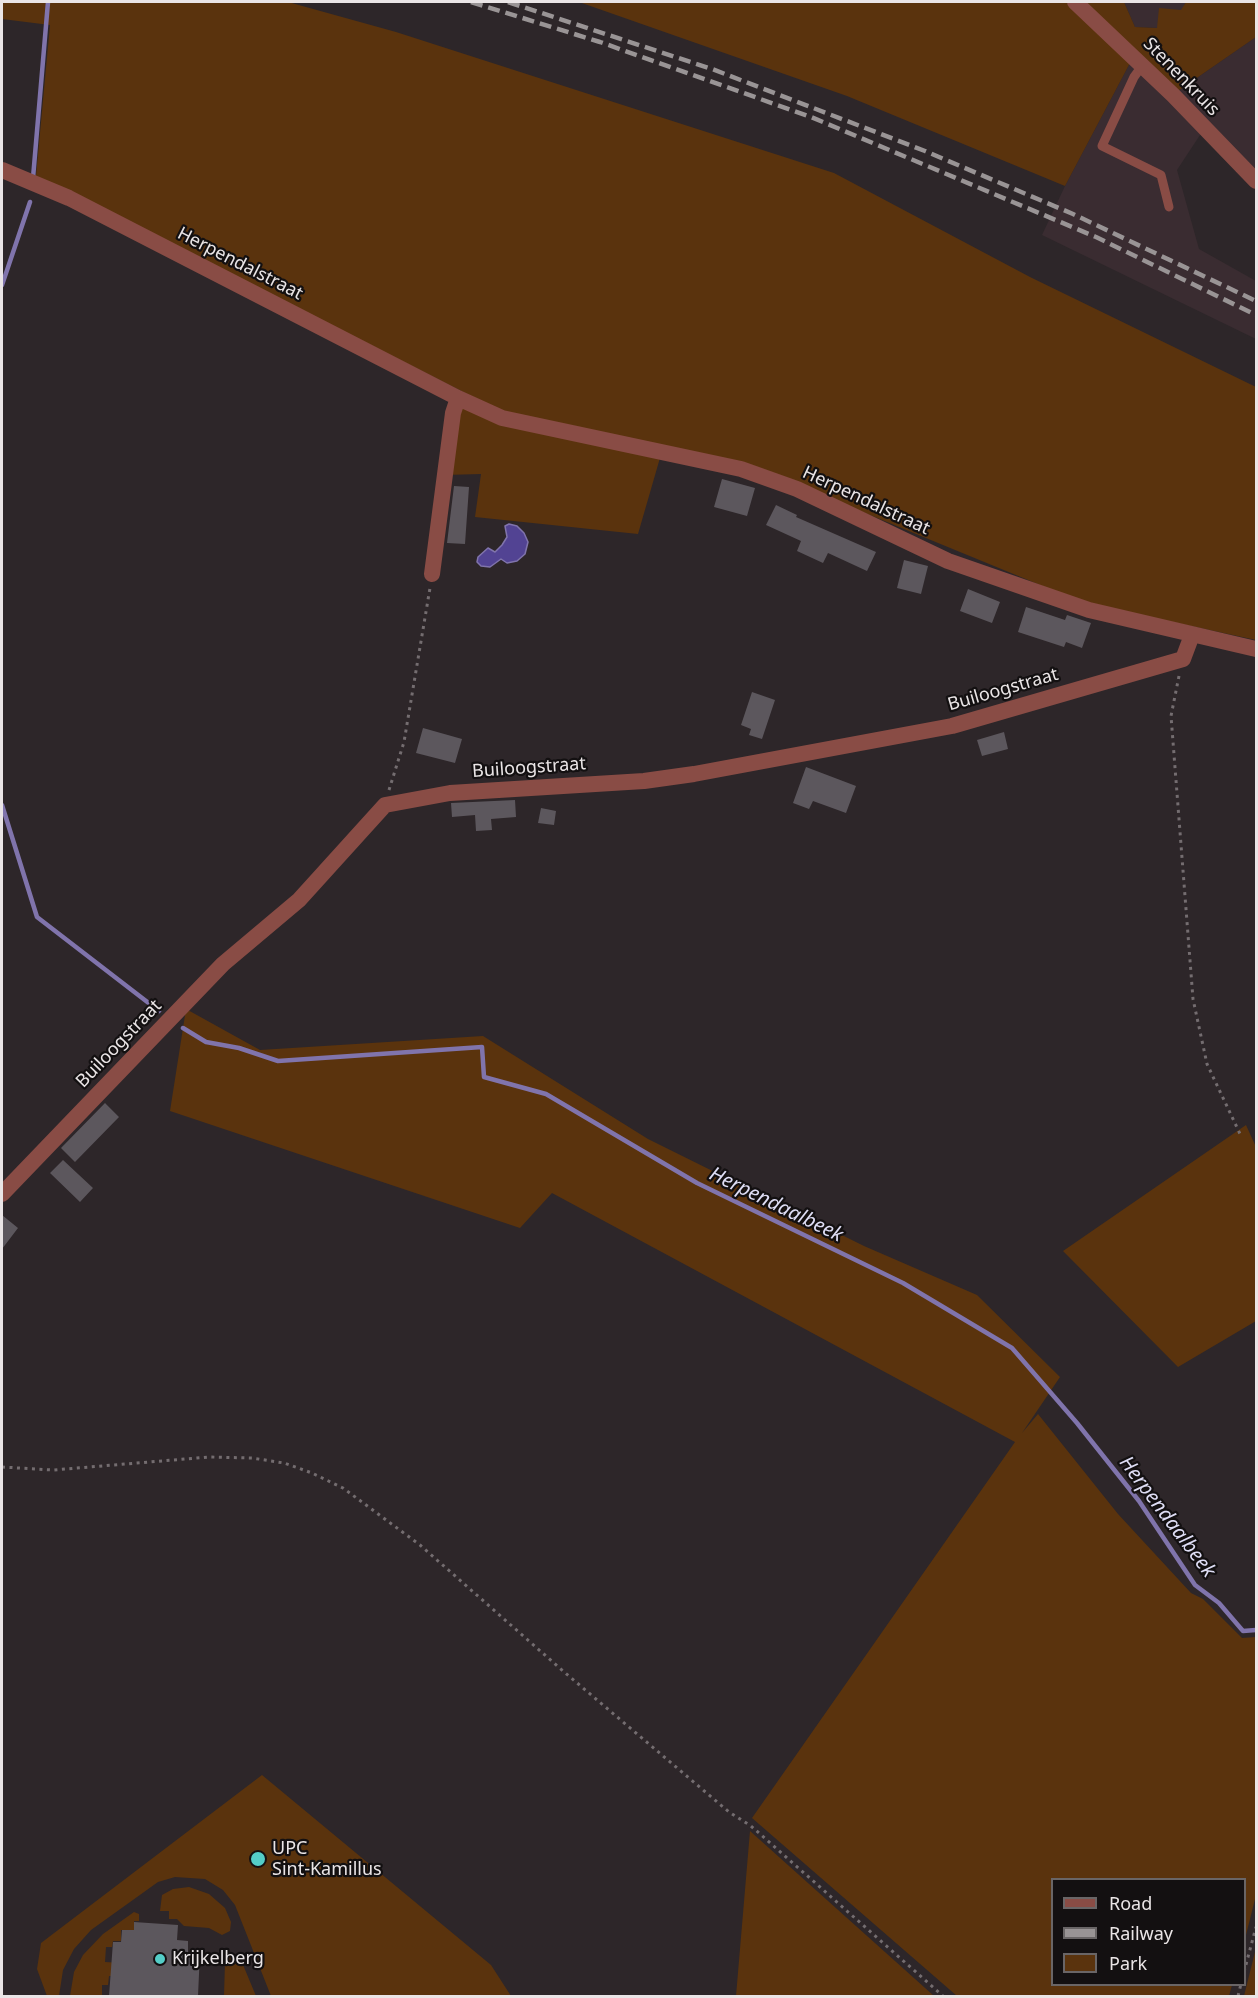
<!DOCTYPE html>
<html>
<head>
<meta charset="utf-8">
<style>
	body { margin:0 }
	#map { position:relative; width:1258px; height:1998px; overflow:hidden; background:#2d2629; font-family:"Noto Sans",sans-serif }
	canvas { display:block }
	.frame { position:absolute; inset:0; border:3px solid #eae5e6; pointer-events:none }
	.legend { position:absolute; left:1051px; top:1878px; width:195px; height:108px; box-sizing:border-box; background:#131011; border:2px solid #696566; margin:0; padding:8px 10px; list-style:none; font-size:18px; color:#eae5e6 }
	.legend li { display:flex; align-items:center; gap:12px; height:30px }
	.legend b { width:30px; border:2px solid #696566 }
</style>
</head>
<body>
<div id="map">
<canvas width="1258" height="1998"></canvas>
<div class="frame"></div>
<ul class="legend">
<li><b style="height:8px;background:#894c45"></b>Road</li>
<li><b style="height:8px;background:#999495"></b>Railway</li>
<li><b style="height:16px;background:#5a330d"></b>Park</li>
</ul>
</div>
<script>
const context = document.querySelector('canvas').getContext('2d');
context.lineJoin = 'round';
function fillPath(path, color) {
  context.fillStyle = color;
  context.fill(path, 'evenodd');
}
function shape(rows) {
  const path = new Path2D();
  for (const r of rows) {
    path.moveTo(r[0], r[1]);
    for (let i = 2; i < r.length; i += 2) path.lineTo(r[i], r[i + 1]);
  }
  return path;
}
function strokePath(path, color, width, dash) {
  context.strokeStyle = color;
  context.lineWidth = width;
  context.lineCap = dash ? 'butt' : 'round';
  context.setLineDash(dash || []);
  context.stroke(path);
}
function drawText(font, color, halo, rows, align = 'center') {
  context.font = font + ' "Noto Sans",sans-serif';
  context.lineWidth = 4.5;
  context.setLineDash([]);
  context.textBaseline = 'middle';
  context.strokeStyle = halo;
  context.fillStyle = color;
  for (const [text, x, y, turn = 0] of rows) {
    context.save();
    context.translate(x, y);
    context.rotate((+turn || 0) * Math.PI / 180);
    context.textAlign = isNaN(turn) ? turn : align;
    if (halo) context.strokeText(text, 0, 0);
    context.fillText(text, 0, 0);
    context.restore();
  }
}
fillPath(shape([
	[1124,2,1186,2,1182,10,1158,28,1135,27],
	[1256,37,1256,174,1175,93],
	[1130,63,1202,132,1177,170,1199,249,1256,281,1256,339,1042,235,1065,186]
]), '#3a2c31');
fillPath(shape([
	[2,2,288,2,396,32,834,173,1030,277,1256,387,1256,640,1084,603,763,471,503,412,36,176,50,25,2,19],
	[579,2,1066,2,1130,63,1065,186,847,96],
	[1083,2,1124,2,1135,27,1157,28,1159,8,1181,10,1186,2,1256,2,1256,37,1175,93],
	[458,398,479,408,662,451,638,534,475,517,481,474,444,475],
	[186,1009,260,1050,483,1036,648,1139,864,1246,977,1295,1060,1377,1022,1433,1038,1414,1118,1514,1191,1593,1203,1599,1242,1638,1256,1637,1256,1895,1245,1939,1244,1880,1052,1880,1052,1984,1232,1985,1229,1996,957,1996,752,1818,1015,1442,552,1193,520,1228,170,1111],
	[1246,1125,1256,1147,1256,1321,1178,1367,1063,1251],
	[262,1775,491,1965,511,1996,271,1996,235,1905,223,1890,205,1879,175,1877,158,1882,91,1930,74,1949,63,1970,59,1996,47,1996,37,1969,41,1943],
	[750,1831,934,1996,736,1996],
	[189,1887,209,1894,225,1908,231,1922,230,1931,222,1935,209,1928,184,1926,177,1919,169,1919,169,1911,160,1911,162,1895,173,1889],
	[134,1912,139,1914,139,1921,134,1921,134,1930,121,1930,121,1941,113,1941,112,1947,106,1947,105,1962,122,1963,115,1976,109,1976,108,1985,102,1985,102,1996,70,1996,74,1972,83,1955,103,1934],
	[1256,1948,1256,1996,1244,1996],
	[231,1955,241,1960,256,1996,224,1996,225,1962]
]), '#5a330d');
const water = shape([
	[509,524,517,526,524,533,528,542,525,554,517,561,507,563,501,559,490,567,481,566,477,562,478,557,488,548,495,552,502,545,507,537,505,526,509,524]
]);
fillPath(water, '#524393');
strokePath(water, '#8074ac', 1.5);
strokePath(shape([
	[33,178,48,2],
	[2,285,30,202],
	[2,805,37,917,159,1011],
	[183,1028,206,1042,239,1048,278,1061,482,1047,484,1077,546,1094,697,1183,903,1283,1012,1348,1077,1423,1139,1501,1195,1585,1219,1603,1243,1631,1256,1630]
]), '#8074ac', 4.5);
fillPath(shape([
	[722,479,755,488,747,516,714,507],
	[454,486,469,487,465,544,447,543],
	[776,505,797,515,796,517,876,552,867,571,828,553,823,563,797,551,801,541,766,525],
	[904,560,928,566,921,594,897,588],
	[968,589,1000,602,992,623,960,611],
	[1026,607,1065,620,1067,615,1091,623,1082,648,1066,642,1064,647,1018,632],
	[752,692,775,700,762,739,749,735,751,729,741,725],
	[423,728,462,739,455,763,416,753],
	[1004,732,1008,749,982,756,977,740],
	[806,767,856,786,846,813,813,801,809,809,793,803],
	[515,800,516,817,491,819,492,830,476,831,475,815,452,817,451,803],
	[541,808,556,811,554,825,538,823],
	[105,1103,119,1117,75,1162,61,1148],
	[63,1160,93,1188,80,1202,50,1173],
	[2,1215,18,1228,2,1249],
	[134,1922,178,1925,177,1940,188,1941,188,1952,200,1952,198,1996,109,1996,113,1942,121,1942,122,1930,134,1930]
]), '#5c575d');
strokePath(shape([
	[1179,676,1171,716,1193,999,1207,1064,1241,1136],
	[389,790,404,742,430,588],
	[2,1467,53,1470,209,1457,252,1458,284,1463,312,1473,343,1488,420,1545,563,1671,729,1812,751,1826,943,1996],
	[1244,1972,1256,1927],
	[1238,1996,1241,1984]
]), '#746d70', 3, [3, 4.5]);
strokePath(shape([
	[1142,66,1134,77,1102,146,1161,175,1169,207]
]), '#894c45', 9);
strokePath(shape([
	[1075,2,1173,95,1256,181],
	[2,170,69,198,458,398,502,418,741,469,797,489,948,561,1089,610,1256,649],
	[432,574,453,413,458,398],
	[2,1194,223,964,299,900,385,805,450,793,644,781,694,774,952,726,1183,659,1192,635]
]), '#894c45', 16);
strokePath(shape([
	[471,2,600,42,811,117,1096,237,1256,315],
	[508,2,712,69,925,151,1073,214,1256,301]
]), '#999495', 4.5, [12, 6]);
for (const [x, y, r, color] of [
	[258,1859,8,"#54cdc7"],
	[160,1959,6,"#54cdc7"]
]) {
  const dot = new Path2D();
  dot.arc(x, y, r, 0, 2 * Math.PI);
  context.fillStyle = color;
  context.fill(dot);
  strokePath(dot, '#131011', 2);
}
drawText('18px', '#eae5e6', '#131011', [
	["Stenenkruis",1181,77,46],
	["Herpendalstraat",240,264,27],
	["Herpendalstraat",866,501,25],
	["Builoogstraat",1003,690,-16],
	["Builoogstraat",529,768,-4],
	["Builoogstraat",119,1044,-46]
]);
drawText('18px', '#eae5e6', '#131011', [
	["UPC",272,1849],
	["Sint-Kamillus",272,1870],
	["Krijkelberg",172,1959]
], 'left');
drawText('italic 20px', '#deddf4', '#131011', [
	["Herpendaalbeek",776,1205,26],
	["Herpendaalbeek",1167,1517,53]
]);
</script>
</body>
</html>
